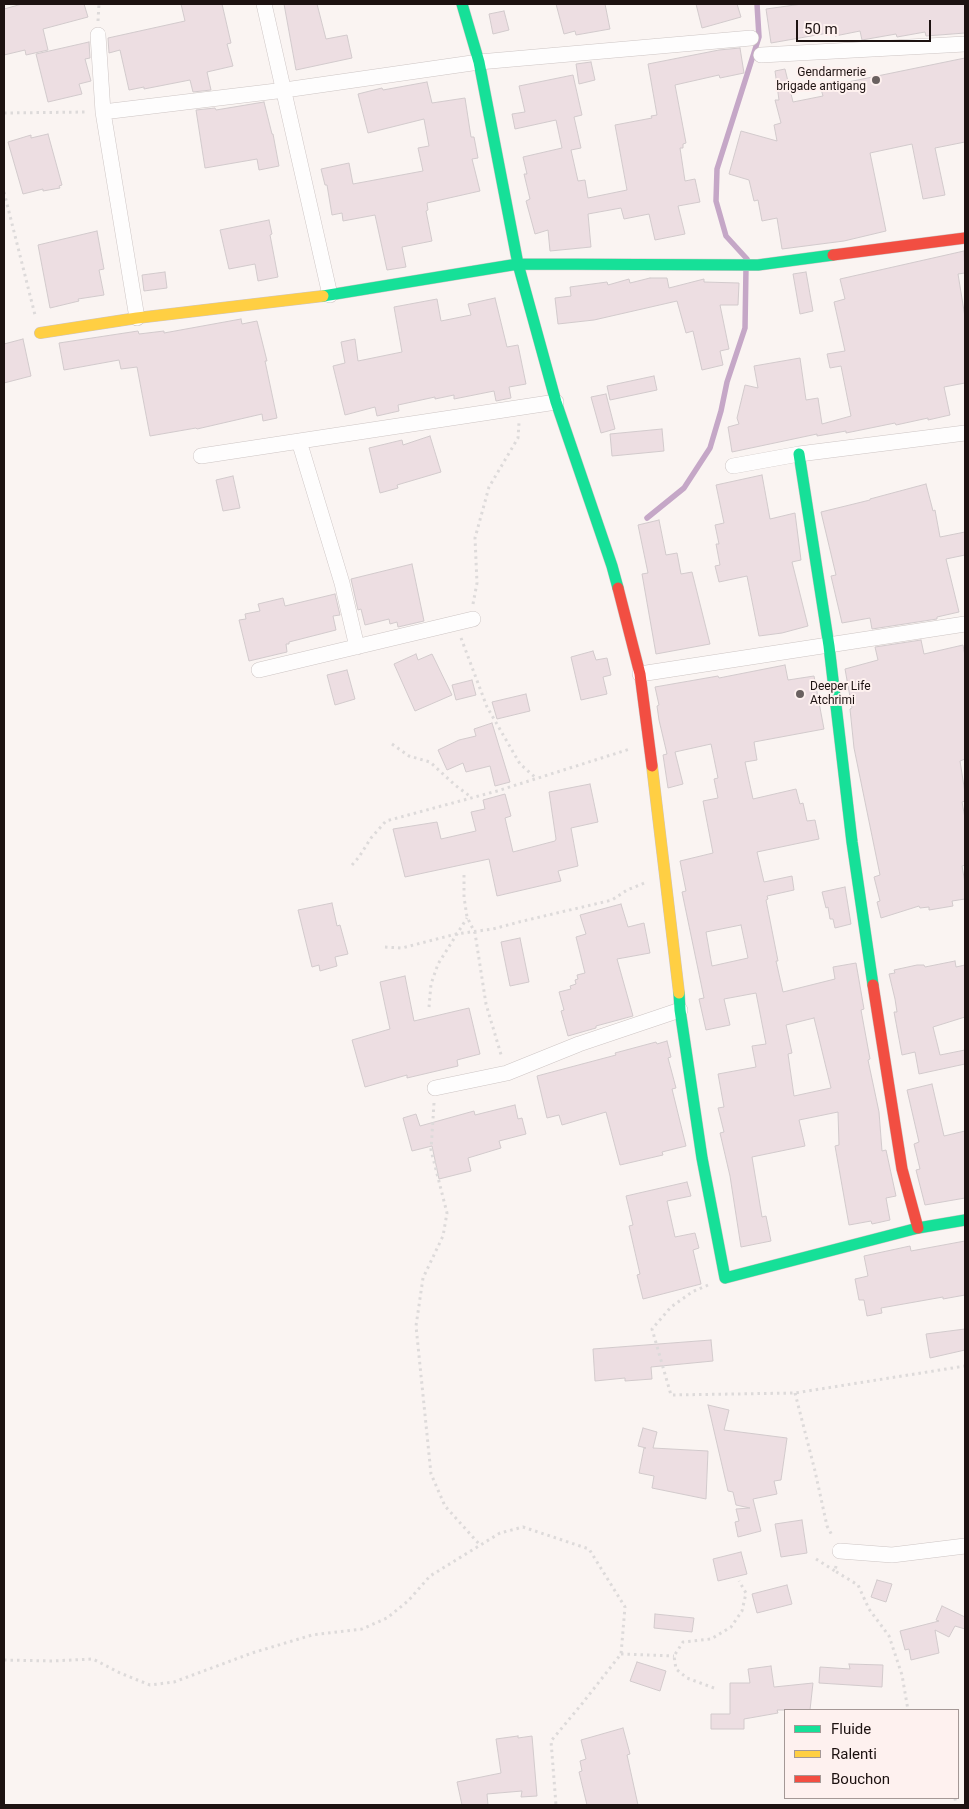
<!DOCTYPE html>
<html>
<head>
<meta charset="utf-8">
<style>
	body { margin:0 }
	#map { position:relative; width:969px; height:1809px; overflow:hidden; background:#faf4f2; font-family:Roboto,sans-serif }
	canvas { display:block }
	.frame { position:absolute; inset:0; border:5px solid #1d1211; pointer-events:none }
	.legend { position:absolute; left:784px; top:1709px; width:175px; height:90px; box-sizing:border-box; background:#fef1ef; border:1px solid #a49896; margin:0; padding:6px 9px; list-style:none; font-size:15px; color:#1d1211 }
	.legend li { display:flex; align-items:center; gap:10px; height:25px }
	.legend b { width:25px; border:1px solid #a49896 }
	.scale { position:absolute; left:796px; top:20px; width:135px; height:22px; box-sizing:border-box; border:2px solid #1d1211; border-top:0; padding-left:6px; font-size:15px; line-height:18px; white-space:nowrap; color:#1d1211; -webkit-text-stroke:4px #fef1ef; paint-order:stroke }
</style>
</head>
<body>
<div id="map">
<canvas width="969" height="1809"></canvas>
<div class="frame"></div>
<ul class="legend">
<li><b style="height:6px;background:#16e098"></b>Fluide</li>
<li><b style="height:6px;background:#ffcf43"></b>Ralenti</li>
<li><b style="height:6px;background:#f24e42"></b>Bouchon</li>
</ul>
<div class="scale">50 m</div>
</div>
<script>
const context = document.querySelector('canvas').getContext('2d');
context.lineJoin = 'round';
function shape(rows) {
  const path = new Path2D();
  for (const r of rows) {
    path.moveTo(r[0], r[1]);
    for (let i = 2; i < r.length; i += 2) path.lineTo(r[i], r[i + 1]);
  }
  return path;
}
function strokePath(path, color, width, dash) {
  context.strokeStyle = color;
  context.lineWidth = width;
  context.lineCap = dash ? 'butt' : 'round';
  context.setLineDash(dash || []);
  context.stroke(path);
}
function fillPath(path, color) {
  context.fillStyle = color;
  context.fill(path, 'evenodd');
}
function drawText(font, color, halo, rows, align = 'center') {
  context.font = font + ' Roboto,sans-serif';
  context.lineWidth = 4;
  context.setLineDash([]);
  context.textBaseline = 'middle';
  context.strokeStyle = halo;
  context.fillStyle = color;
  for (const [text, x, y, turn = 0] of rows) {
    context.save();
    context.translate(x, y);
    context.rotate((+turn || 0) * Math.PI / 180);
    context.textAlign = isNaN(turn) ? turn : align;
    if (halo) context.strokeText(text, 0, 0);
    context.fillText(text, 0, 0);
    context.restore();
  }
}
strokePath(shape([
	[747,259,726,236,716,201,717,169,759,37,757,4],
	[647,518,684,488,710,448,721,411,727,382,745,328,746,268]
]), '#c5a7c7', 5.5);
const building = shape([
	[22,4,84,4,88,17,43,29,48,50,26,55,25,50,4,55,4,9,22,4],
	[181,4,222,4,231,43,227,44,233,66,207,72,211,90,193,92,190,80,144,89,144,87,129,90,120,50,109,53,108,38,185,21,181,4],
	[284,4,317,4,326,39,347,35,352,58,296,70,284,4],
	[556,4,605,4,610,29,576,35,575,31,564,34,556,4],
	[696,4,737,4,741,17,702,28,696,4],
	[802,4,965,4,965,33,926,36,925,32,897,37,896,34,862,40,860,31,835,36,834,32,771,43,766,9,802,4],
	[504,11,509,30,493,34,489,14,504,11],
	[89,42,90,58,85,59,91,81,79,84,82,94,48,102,36,54,89,42],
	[740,48,744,73,720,78,719,75,675,85,686,143,683,144,683,148,680,148,685,181,695,179,700,202,678,206,685,234,655,240,649,214,624,219,621,208,588,214,591,247,550,251,548,230,535,234,526,201,530,199,524,174,527,174,523,157,562,148,556,120,515,129,512,114,525,112,519,86,573,75,582,115,574,117,581,148,571,150,578,181,585,180,588,198,627,190,615,125,652,118,651,116,657,115,648,64,719,50,740,48],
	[965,58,965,142,935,148,945,195,923,199,912,144,870,153,886,231,844,241,782,249,777,218,762,221,758,200,754,201,749,180,729,174,741,131,777,141,774,125,781,123,775,100,779,100,775,71,785,69,793,102,823,96,821,89,848,82,965,58],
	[591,62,595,80,579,84,576,64,591,62],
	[427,82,432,103,465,98,471,137,474,137,478,158,472,159,480,191,427,203,428,210,426,211,432,241,402,247,406,267,387,270,375,215,343,221,342,213,332,215,327,185,325,185,321,169,349,163,353,184,423,171,418,148,429,146,424,119,368,133,358,94,382,88,383,90,427,82],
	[264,102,272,134,273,134,279,166,259,170,257,159,205,168,196,110,215,108,216,110,264,102],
	[48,134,62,185,59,186,60,188,43,191,43,189,23,194,8,142,31,135,31,138,48,134],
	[269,220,272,234,270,235,278,277,258,281,255,264,229,269,220,230,269,220],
	[97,231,104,269,99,270,104,295,78,299,79,301,50,308,38,245,97,231],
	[964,251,965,273,958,274,965,317,965,383,944,387,950,415,928,420,928,418,896,425,895,423,846,433,846,431,817,436,817,434,732,452,728,427,739,424,737,418,745,385,758,388,754,366,800,358,806,400,818,398,822,424,851,416,841,366,830,368,827,354,845,351,834,302,845,299,840,279,964,251],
	[165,272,167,288,144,291,142,275,165,272],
	[806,272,813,311,800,314,793,274,806,272],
	[650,278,667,278,669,288,704,279,704,282,739,283,738,305,720,305,729,349,720,351,723,365,702,370,693,331,686,333,677,301,594,320,558,324,555,298,571,296,570,287,607,282,608,285,629,279,630,283,650,278],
	[495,298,507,347,518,345,526,384,509,387,511,398,496,401,494,391,454,399,454,395,435,399,435,397,398,405,399,411,377,416,375,407,345,415,333,366,345,363,341,342,355,339,358,361,402,352,394,307,437,299,441,321,471,315,468,304,495,298],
	[241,319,242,324,257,321,267,361,265,361,277,418,263,421,262,414,197,429,196,428,150,436,137,367,121,369,119,360,64,370,59,343,138,331,139,334,164,331,164,333,241,319],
	[23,339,31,376,4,383,4,344,23,339],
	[654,376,657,390,610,400,607,386,654,376],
	[606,394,615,429,601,433,591,397,606,394],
	[662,429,664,451,612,456,610,434,662,429],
	[430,436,441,472,397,485,398,488,380,493,369,448,402,440,403,445,430,436],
	[762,475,770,519,795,513,801,560,792,562,808,626,782,633,759,636,747,576,719,582,715,566,720,565,716,544,719,544,715,525,724,523,716,485,762,475],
	[233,476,240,508,223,511,216,480,233,476],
	[926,484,933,511,935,510,940,537,965,532,965,555,946,559,959,612,937,617,937,619,872,629,870,618,842,623,831,576,836,575,821,512,870,500,870,499,926,484],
	[659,520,666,555,677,553,681,574,692,572,710,644,656,654,642,574,648,573,638,525,659,520],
	[412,564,424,621,398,627,397,622,390,624,389,619,365,625,361,609,358,610,351,579,412,564],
	[335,594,340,615,333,616,336,630,289,642,289,644,286,644,287,652,249,661,239,620,246,619,245,614,260,611,258,604,283,598,285,606,335,594],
	[921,640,924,654,963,645,965,656,965,759,960,761,965,793,965,801,962,802,965,818,965,865,962,866,965,883,965,899,952,901,953,906,929,910,929,907,920,908,919,906,881,918,877,902,880,901,874,877,880,875,854,748,850,709,852,708,845,669,878,660,875,647,921,640],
	[593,651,596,660,607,658,611,675,603,677,607,694,581,700,571,657,593,651],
	[416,654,418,660,432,654,452,695,415,711,394,664,416,654],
	[785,665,788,680,814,676,824,729,754,742,757,760,745,762,753,799,796,789,800,804,803,803,807,821,815,820,819,839,757,852,764,882,792,876,794,890,767,896,768,899,766,900,778,961,776,961,783,992,835,979,833,967,856,963,864,1009,861,1010,870,1059,868,1060,879,1112,882,1151,886,1150,896,1196,886,1198,890,1220,872,1224,871,1221,849,1225,835,1146,839,1145,838,1112,799,1120,805,1146,752,1157,762,1217,766,1216,771,1241,741,1247,730,1176,720,1133,724,1132,718,1108,724,1107,718,1074,756,1067,752,1046,766,1044,756,993,724,999,730,1025,706,1030,699,999,704,998,682,892,686,891,680,861,713,853,703,801,718,798,714,779,718,778,711,744,675,752,683,784,668,788,663,755,667,754,659,720,657,706,659,705,655,687,718,676,719,678,785,665],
	[741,925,748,958,712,966,706,932,741,925],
	[814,1018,831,1088,794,1096,788,1054,792,1053,786,1025,814,1018],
	[347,670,355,699,335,705,327,675,347,670],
	[472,680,476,695,456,700,452,685,472,680],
	[526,694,530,711,497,719,492,702,526,694],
	[492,723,510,782,495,786,490,766,466,772,463,763,447,770,438,750,459,740,476,736,474,729,492,723],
	[590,784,598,822,571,828,578,866,558,871,561,881,497,896,489,859,405,877,393,829,437,822,441,839,476,831,471,812,485,809,483,800,505,794,511,816,505,818,513,852,555,841,556,839,549,792,590,784],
	[845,887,851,924,835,928,833,919,830,919,828,907,826,908,822,892,845,887],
	[332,903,337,926,340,925,348,954,335,957,337,966,320,971,319,965,312,967,298,910,332,903],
	[621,904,628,927,644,923,650,953,617,959,633,1016,596,1026,596,1028,568,1036,561,1011,564,1010,559,992,571,989,570,986,576,984,575,980,578,979,577,975,585,973,576,937,586,934,580,915,621,904],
	[520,938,529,982,510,986,501,942,520,938],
	[955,961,956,967,965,965,965,1017,933,1027,940,1055,965,1050,965,1064,919,1074,915,1052,902,1055,894,1012,897,1012,895,999,889,974,895,973,894,970,917,965,924,965,925,967,955,961],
	[405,976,414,1021,469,1008,480,1054,457,1060,458,1066,407,1078,407,1075,365,1087,352,1040,390,1029,380,982,405,976],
	[667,1041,671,1057,668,1058,676,1088,672,1089,686,1146,662,1152,663,1155,620,1165,606,1112,562,1125,559,1115,547,1118,537,1076,616,1055,615,1053,656,1042,657,1044,667,1041],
	[932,1084,944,1136,965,1131,965,1198,925,1205,916,1170,920,1169,914,1144,919,1142,907,1090,932,1084],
	[515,1105,518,1119,522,1118,526,1134,499,1141,501,1148,468,1158,471,1171,439,1179,432,1146,412,1151,403,1118,416,1114,420,1126,474,1111,475,1115,515,1105],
	[687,1182,691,1196,667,1201,675,1237,695,1233,699,1248,693,1250,701,1284,643,1299,637,1275,640,1274,629,1226,633,1225,626,1196,687,1182],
	[965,1241,965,1295,943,1299,943,1297,881,1308,882,1313,867,1316,864,1300,859,1300,855,1279,868,1276,864,1256,910,1246,911,1251,965,1241],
	[965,1329,965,1350,930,1358,926,1334,965,1329],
	[711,1340,713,1361,651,1367,652,1379,625,1381,625,1378,595,1381,593,1349,711,1340],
	[708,1405,729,1410,724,1430,787,1438,781,1480,774,1481,777,1494,753,1499,761,1531,738,1537,735,1522,739,1521,736,1509,750,1508,736,1505,733,1492,728,1491,708,1405],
	[643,1428,657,1432,653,1448,708,1451,706,1499,652,1488,654,1476,639,1473,644,1448,646,1448,638,1446,643,1428],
	[802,1520,807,1553,781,1557,775,1524,802,1520],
	[741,1552,747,1574,718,1581,713,1559,741,1552],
	[877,1580,892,1584,886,1602,871,1597,877,1580],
	[787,1585,792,1604,757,1613,752,1594,787,1585],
	[942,1606,965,1617,965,1629,955,1626,949,1637,935,1630,939,1653,911,1660,909,1649,905,1650,900,1631,939,1621,936,1620,942,1606],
	[655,1614,694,1618,692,1632,654,1628,655,1614],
	[637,1662,666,1671,660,1691,630,1681,637,1662],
	[849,1664,883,1665,882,1687,819,1683,820,1667,850,1669,849,1664],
	[771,1666,774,1687,813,1683,810,1710,777,1710,778,1713,744,1719,744,1729,711,1729,711,1714,730,1714,730,1683,750,1683,748,1669,771,1666],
	[623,1728,630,1754,627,1755,638,1805,587,1805,579,1772,582,1771,580,1761,586,1759,581,1740,623,1728],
	[518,1736,518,1738,532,1736,537,1796,521,1797,522,1791,487,1794,488,1805,462,1805,457,1782,501,1773,496,1739,518,1736]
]);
fillPath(building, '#eddee2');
strokePath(building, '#d2cacc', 1);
const street = shape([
	[264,4,330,295],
	[98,35,103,112,137,318],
	[761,55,965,44],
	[103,112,285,90,479,62,751,38],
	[299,441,342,583,357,647],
	[201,456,556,402],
	[733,466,799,454,965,433],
	[259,670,473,619],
	[640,674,965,624],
	[435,1088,507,1073,579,1044,680,1010],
	[840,1551,892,1555,965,1546]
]);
const fast = shape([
	[462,4,479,62,518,264,556,402,612,566,618,588],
	[323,296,518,264,758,265,833,255],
	[799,454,829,646,852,842,873,985],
	[679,993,680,1010,702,1158,725,1278,918,1228,965,1220]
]);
const slow = shape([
	[40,333,137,318,323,296],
	[652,766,679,993]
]);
const jam = shape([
	[833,255,965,238],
	[618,588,640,674,652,766],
	[873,985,902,1169,918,1228]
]);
strokePath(street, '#cdc5c4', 16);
strokePath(fast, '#cdc5c4', 12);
strokePath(slow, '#cdc5c4', 12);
strokePath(jam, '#cdc5c4', 12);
strokePath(shape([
	[98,21,99,4],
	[4,113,88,112],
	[4,192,35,315],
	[473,604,477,583,475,538,489,487,518,438,519,423],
	[461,638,487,707,520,764,536,778],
	[392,744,409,756,430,762,455,785,471,797],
	[352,865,359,857,371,838,386,821,497,791,630,749],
	[464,875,464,897,467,917,475,933,486,1004,502,1058],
	[385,947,402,948,456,934,493,929,519,922,612,900,627,890,647,882],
	[429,1007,431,984,438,964,467,918],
	[434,1103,431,1150,447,1213,443,1236,423,1278,416,1326,431,1474,445,1506,480,1545],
	[708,1285,692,1292,671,1307,652,1329,671,1395,795,1393,965,1366],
	[795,1393,815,1471,827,1526,833,1537],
	[816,1559,835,1571],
	[836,1566,835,1571,858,1585,869,1609,889,1636,902,1675,908,1710],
	[621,1654,674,1656],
	[4,1660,52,1661,93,1659,120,1673,150,1685,174,1682,252,1653,312,1635,362,1629,387,1618,408,1601,430,1576,500,1533,523,1527,589,1549,625,1607,621,1654,581,1705,551,1741,556,1805],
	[714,1688,687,1678,676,1669,674,1656,683,1642,711,1639,731,1627,742,1611,746,1593,739,1581],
	[955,1798,956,1805]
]), '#dddada', 3, [2.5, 4]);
strokePath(street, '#fefdfd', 15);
strokePath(fast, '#16e098', 11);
strokePath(slow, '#ffcf43', 11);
strokePath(jam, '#f24e42', 11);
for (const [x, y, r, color] of [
	[876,80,5,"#6a6160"],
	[800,694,5,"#6a6160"]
]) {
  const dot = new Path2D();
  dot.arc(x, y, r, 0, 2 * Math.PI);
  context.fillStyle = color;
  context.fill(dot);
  strokePath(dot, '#fef1ef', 2);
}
drawText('12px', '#1d1211', '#fef1ef', [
	["Gendarmerie",866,73],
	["brigade antigang",866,87],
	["Deeper Life",810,687,"left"],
	["Atchrimi",810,701,"left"]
], 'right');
</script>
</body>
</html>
